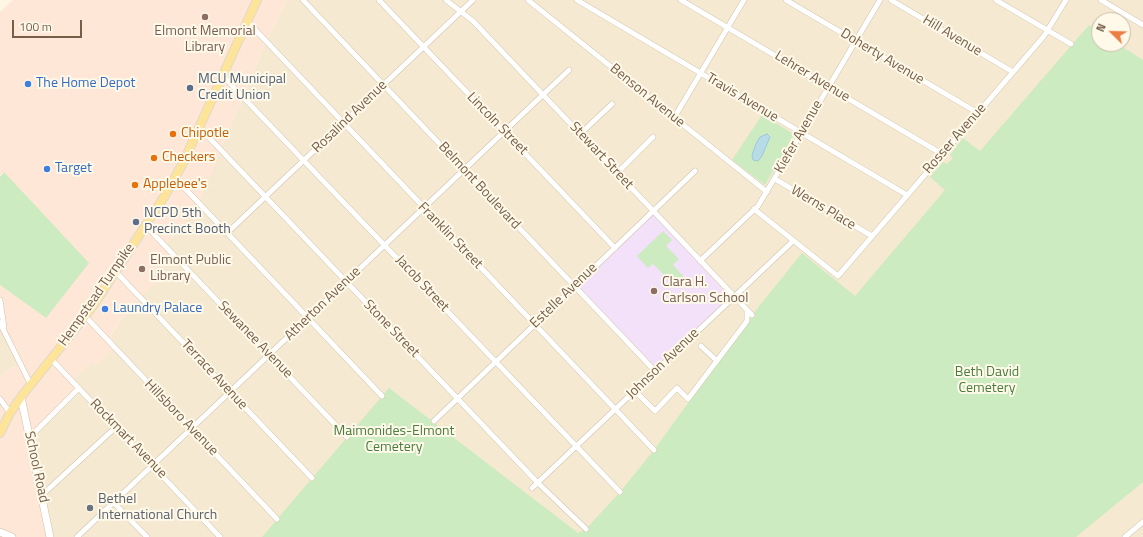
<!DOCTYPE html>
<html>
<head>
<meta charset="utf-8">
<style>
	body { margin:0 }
	#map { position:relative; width:1143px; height:537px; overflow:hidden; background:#fdf6e3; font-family:"Titillium Web",sans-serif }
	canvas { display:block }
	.north { position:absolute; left:1091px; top:12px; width:40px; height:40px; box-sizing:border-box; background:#fff9ea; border:1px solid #c8bba9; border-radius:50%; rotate:293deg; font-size:11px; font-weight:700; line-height:16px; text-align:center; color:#765e48 }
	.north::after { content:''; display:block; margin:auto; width:14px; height:18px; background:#eb7d44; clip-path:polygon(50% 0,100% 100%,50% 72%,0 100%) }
	.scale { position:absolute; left:12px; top:20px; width:70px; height:18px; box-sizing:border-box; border:2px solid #765e48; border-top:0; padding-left:5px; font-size:12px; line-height:14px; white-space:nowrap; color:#765e48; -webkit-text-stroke:3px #fff9ea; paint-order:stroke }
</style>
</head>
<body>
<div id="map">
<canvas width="1143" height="537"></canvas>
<div class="north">N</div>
<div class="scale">100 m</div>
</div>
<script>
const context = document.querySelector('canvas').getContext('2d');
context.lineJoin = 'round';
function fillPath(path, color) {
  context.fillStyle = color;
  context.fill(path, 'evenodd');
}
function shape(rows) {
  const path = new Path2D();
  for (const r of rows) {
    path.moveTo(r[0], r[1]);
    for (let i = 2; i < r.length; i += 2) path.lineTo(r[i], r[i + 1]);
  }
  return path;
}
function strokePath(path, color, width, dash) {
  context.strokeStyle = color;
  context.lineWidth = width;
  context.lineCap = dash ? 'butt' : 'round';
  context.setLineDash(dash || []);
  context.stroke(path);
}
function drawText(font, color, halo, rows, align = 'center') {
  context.font = font + ' "Titillium Web",sans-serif';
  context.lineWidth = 4;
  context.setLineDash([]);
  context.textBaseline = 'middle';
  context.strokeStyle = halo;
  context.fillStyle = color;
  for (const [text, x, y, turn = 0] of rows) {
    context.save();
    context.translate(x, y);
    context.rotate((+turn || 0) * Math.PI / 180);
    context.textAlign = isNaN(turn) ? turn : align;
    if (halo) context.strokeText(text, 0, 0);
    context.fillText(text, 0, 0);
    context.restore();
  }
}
fillPath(shape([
	[287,0,1143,0,1143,537,52,537,30,437,72,381,92,362,96,365,114,348,111,335,130,308,159,279,153,271,171,253,165,246,196,208,268,38],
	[1099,20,1123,20,1123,44,1099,44],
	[0,300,19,363,0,376]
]), '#f5e9d1');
fillPath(shape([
	[13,0,287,0,268,38,196,208,165,246,172,253,154,271,160,279,130,308,111,334,114,348,96,365,92,362,72,381,79,388,30,437,52,537,0,537,0,376,19,363,5,329,0,300,0,285,46,318,3,172,0,176,0,12]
]), '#fee7d7');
fillPath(shape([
	[653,214,730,297,655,367,577,286]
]), '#f3e0f9');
fillPath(shape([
	[1089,25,1099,31,1099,44,1118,44,1143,60,1143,482,1076,537,262,537,389,388,578,533,586,529,620,492,654,450,752,315,802,253,855,296,945,190,930,177,943,162,947,164,953,158,950,155,963,138,980,151],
	[762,115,794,134,765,185,732,160],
	[4,172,89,263,46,318,0,285,0,177],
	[663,231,672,240,666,246,679,259,673,265,684,277,675,286,653,264,648,268,637,256]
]), '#cdebc1');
const water = shape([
	[767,134,770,137,762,156,758,161,753,160,752,155,756,144,760,137,767,134]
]);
fillPath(water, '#b7dbe7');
strokePath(water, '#9dc9d9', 1);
const minor = shape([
	[303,0,655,371],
	[379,0,615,248],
	[446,0,473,21,752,315],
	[528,0,767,192],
	[577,0,907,195],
	[681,0,942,154],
	[786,0,978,113],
	[891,0,1013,72],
	[996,0,1071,44],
	[1101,0,1143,25],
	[247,21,654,450],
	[223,76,620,492],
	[674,118,744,0],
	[199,127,538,483,586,529],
	[580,134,612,104],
	[617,173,653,137],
	[175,178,382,396],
	[775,179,872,236],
	[754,209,838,276,1044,36,1066,0],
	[146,226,347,437],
	[227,233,473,0],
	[700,261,758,206,880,0],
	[116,272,312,478],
	[0,300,4,327],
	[85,316,277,519],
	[0,323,31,385],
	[701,346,717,361],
	[51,359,220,537],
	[635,391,655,411,677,388,688,399,747,321,747,310],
	[0,399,10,413],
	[434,421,695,171],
	[30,437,79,388],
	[532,488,793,241],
	[42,495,116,427],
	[114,503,147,537],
	[77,537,569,70],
	[1125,537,1143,522]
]);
const secondary = shape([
	[21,397,50,537],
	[0,532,12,537]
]);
const primary = shape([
	[0,433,10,413,21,397,93,306,164,197,183,163,257,0]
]);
strokePath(minor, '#d1c1ac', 6);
strokePath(secondary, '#d2bfa6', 8);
strokePath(primary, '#ded8d3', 10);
strokePath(minor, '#fff', 5);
strokePath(secondary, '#fff', 7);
strokePath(primary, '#fee499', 8);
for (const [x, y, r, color] of [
	[205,17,4,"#8d6e63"],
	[28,84,4,"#3f7fe0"],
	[190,88,4,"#5c6f8a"],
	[173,134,4,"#e8710a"],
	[154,158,4,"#e8710a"],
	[47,169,4,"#3f7fe0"],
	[135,185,4,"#e8710a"],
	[136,222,4,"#5c6f8a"],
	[142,269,4,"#8d6e63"],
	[654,291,4,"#8d6e63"],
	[105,309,4,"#3f7fe0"],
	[90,508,4,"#6b7280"]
]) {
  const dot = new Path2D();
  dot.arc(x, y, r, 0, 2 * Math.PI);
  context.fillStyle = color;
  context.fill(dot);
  strokePath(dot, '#fff9ea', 1.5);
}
drawText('14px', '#785e54', '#fff9ea', [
	["Elmont Memorial",205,32,"center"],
	["Library",205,48,"center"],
	["Elmont Public",150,261],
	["Library",150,277],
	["Clara H.",662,283],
	["Carlson School",662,299]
], 'left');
drawText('14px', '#765e48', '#fff9ea', [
	["Hill Avenue",952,36,31],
	["Doherty Avenue",882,57,31],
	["Lehrer Avenue",812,77,31],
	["Benson Avenue",647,96,39],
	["Travis Avenue",742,98,31],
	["Rosalind Avenue",350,117,-44],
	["Lincoln Street",497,124,46],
	["Kiefer Avenue",799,137,-60],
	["Rosser Avenue",955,139,-49],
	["Stewart Street",601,156,47],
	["Belmont Boulevard",479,186,47],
	["Werns Place",823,208,31],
	["Franklin Street",450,236,46],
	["Jacob Street",422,284,47],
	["Hempstead Turnpike",97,295,-55],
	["Estelle Avenue",564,296,-44],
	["Atherton Avenue",323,304,-44],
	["Stone Street",391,329,46],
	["Sewanee Avenue",255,340,46],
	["Johnson Avenue",663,364,-44],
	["Terrace Avenue",214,375,47],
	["Hillsboro Avenue",181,418,46],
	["Rockmart Avenue",128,439,46],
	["School Road",36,467,78]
]);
drawText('14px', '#4e5e75', '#fff9ea', [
	["MCU Municipal",198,80],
	["Credit Union",198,96],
	["NCPD 5th",144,214],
	["Precinct Booth",144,230]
], 'left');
drawText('14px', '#366cbe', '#fff9ea', [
	["The Home Depot",36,84],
	["Target",55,169],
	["Laundry Palace",113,309]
], 'left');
drawText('14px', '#c56008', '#fff9ea', [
	["Chipotle",181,134],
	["Checkers",162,158],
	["Applebee's",143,185]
], 'left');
drawText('14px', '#4b7d40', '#fff9ea', [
	["Beth David",987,373],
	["Cemetery",987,389],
	["Maimonides-Elmont",394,432],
	["Cemetery",394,448]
]);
drawText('14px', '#5b616d', '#fff9ea', [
	["Bethel",98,500],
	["International Church",98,516]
], 'left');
</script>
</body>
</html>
